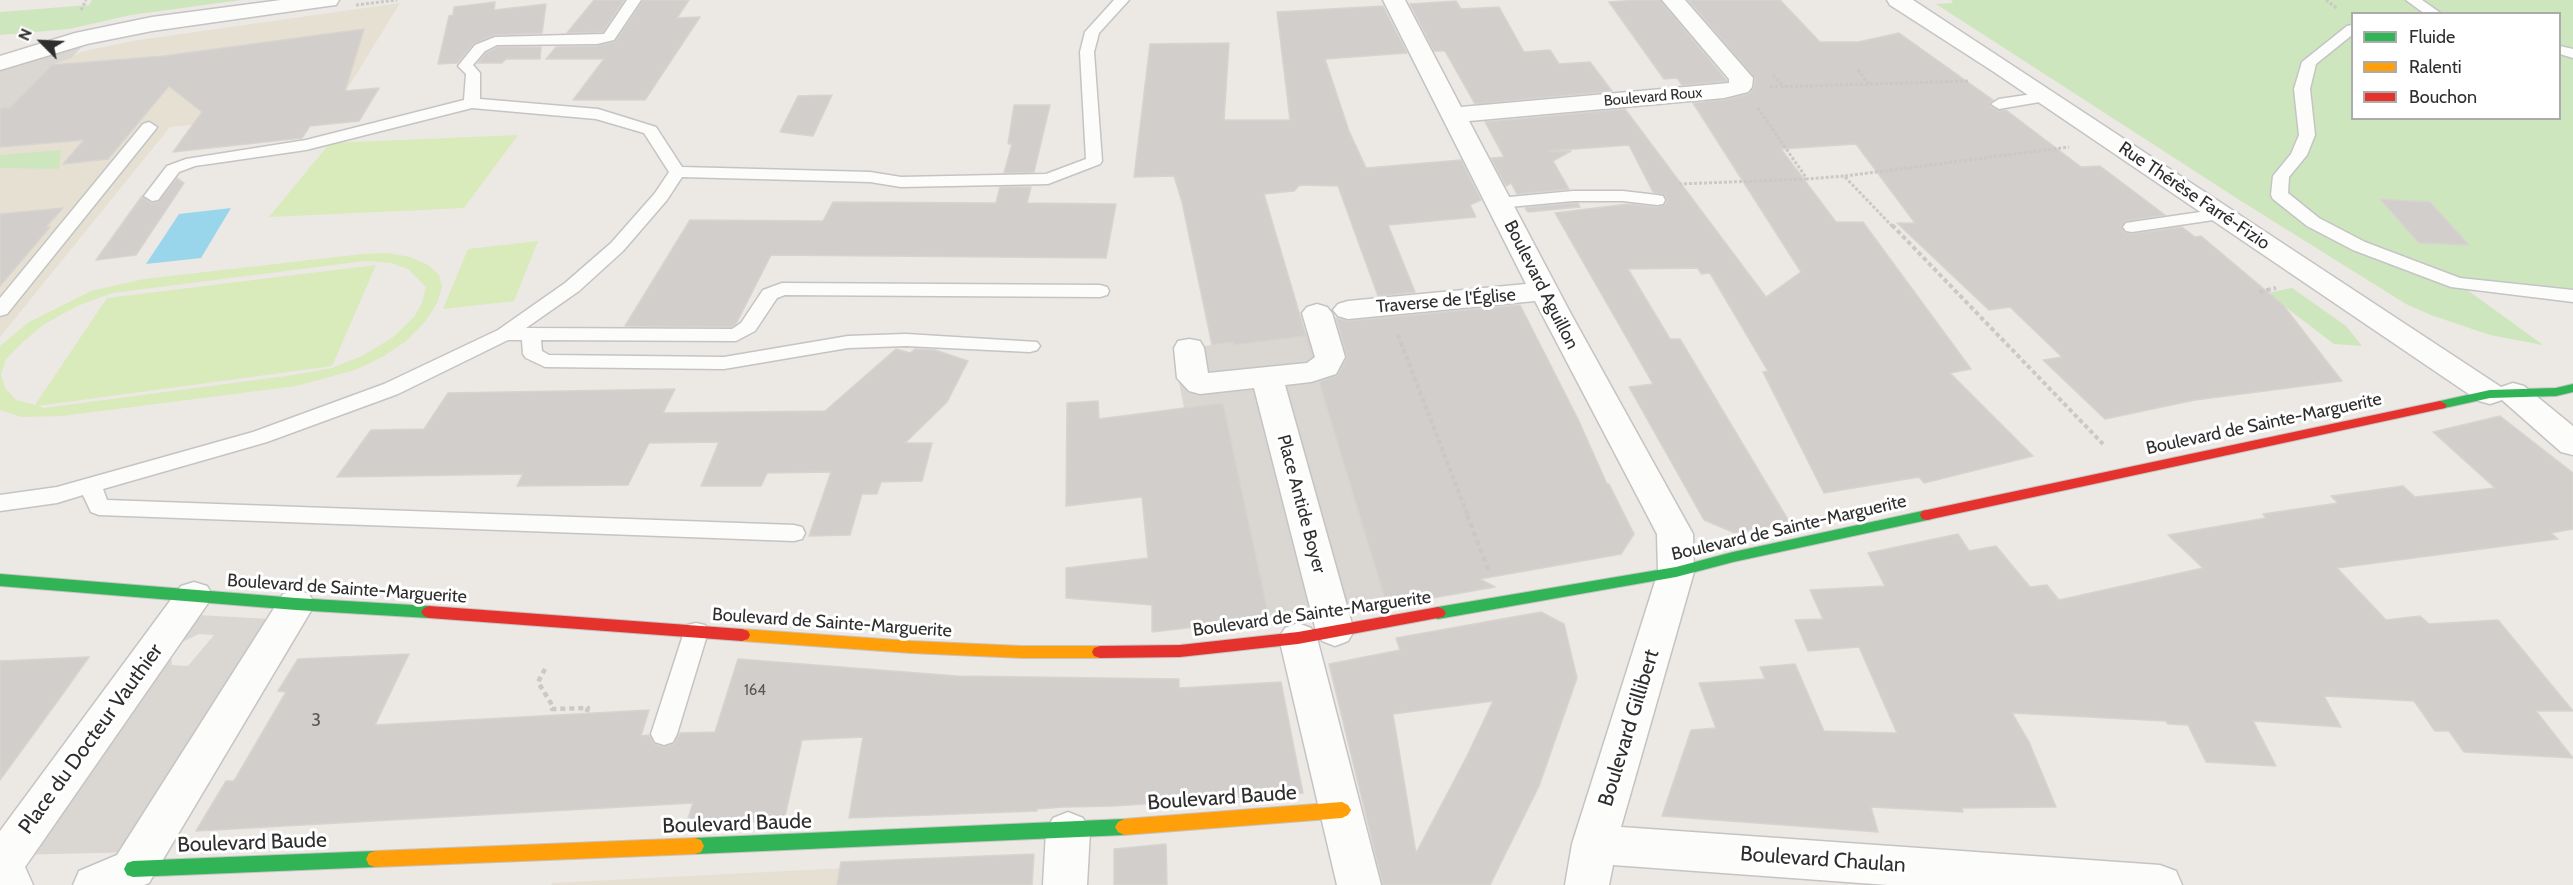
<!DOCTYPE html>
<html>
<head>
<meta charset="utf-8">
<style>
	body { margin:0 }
	#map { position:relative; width:2573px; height:885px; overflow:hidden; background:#ece8e4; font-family:Cabin,sans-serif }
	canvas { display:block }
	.legend { position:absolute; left:2351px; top:12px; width:210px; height:108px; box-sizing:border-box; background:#fff; border:2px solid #ababab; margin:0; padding:8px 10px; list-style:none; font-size:18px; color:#2e2e2e }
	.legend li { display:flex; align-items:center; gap:12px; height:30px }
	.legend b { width:30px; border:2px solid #ababab }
	.north { position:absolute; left:12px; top:12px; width:60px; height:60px; -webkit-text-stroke:4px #fff; paint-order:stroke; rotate:294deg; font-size:16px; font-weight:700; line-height:24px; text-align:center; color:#2e2e2e }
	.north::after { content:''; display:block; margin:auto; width:21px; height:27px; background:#2e2e2e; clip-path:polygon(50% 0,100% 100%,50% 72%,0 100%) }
</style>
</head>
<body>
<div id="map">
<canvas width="2573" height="885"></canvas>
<ul class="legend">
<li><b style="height:8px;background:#30b455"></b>Fluide</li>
<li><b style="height:8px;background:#ff9f0a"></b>Ralenti</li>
<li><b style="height:8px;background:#e5322d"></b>Bouchon</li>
</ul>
<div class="north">N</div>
</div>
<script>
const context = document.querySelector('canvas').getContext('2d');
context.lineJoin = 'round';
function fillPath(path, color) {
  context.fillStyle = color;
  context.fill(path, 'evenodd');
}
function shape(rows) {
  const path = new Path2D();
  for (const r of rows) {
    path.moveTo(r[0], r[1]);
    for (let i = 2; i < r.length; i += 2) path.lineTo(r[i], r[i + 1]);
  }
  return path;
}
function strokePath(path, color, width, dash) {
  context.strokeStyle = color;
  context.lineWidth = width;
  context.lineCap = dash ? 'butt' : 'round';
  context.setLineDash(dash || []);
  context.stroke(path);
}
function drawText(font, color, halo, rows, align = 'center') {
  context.font = font + ' Cabin,sans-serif';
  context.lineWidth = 6;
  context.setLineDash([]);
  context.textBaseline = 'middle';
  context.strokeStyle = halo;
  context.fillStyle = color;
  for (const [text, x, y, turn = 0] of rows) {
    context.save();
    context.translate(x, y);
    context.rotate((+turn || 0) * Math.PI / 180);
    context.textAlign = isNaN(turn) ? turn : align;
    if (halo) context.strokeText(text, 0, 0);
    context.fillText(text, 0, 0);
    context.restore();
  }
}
fillPath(shape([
	[400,3,333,112,170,127,0,337,0,108,10,108,52,65,72,58,80,52,132,41],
	[865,867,861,885,551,885,552,883]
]), '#e6e0d3');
fillPath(shape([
	[92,0,241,0,131,15,69,29,0,35,0,12,89,5],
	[1951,0,2573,0,2573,296,2459,284,2543,345,2490,335,2431,315,2406,304,2241,201,1936,4,1953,3],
	[2352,14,2560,14,2560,118,2352,118],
	[61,150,59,169,0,168,0,155],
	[2292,288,2346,326,2362,346,2334,344,2267,293]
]), '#cee6be');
fillPath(shape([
	[518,135,464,208,269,217,330,143],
	[538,241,514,301,443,309,468,249],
	[388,253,410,257,428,265,439,275,442,287,437,303,425,322,406,341,384,356,355,370,296,386,62,416,22,417,0,410,0,346,29,322,91,291,144,279,363,254],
	[365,261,391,263,408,269,426,287,422,303,414,317,392,338,362,356,332,368,294,375,44,408,37,406,332,366,376,265,107,298,35,405,16,400,5,388,1,374,6,359,23,342,43,325,77,306,112,293]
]), '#d9eabb');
fillPath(shape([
	[85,43,72,58,52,65,10,108,0,108,0,69],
	[1323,333,1331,357,1355,368,1333,424,1385,599,1269,617,1223,403,1184,408,1173,350,1278,337,1279,340,1283,339,1282,334],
	[181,614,287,620,143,852,8,855],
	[199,634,214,635,188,666,172,665,171,656,182,642]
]), '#dad6d2');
fillPath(shape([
	[231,208,201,258,146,264,179,214]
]), '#99d6ec');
const building = shape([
	[594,0,624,0,603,32,567,33,594,0],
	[643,0,689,0,677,18,700,17,645,100,573,100,604,59,546,59,556,47,597,46,615,42,643,0],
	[1638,0,1660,0,1727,81,1682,85,1677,78,1664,79,1609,2,1638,0],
	[1688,0,1780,0,1820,42,1858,42,1899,33,1993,100,1989,103,1990,106,1998,111,2006,110,2081,167,2100,166,2165,215,2126,221,2121,227,2124,232,2132,234,2182,227,2195,237,2201,236,2283,305,2342,381,2195,400,2105,419,2043,360,2062,357,2010,307,1989,310,1897,223,1915,223,1856,144,1781,149,1836,222,1863,222,1971,369,1950,373,2033,456,1924,483,1919,477,1824,493,1763,372,1768,371,1710,273,1701,274,1698,268,1628,269,1670,339,1680,339,1790,523,1735,533,1704,520,1629,387,1653,384,1555,213,1628,204,1657,207,1665,205,1667,201,1665,195,1653,192,1629,145,1547,151,1571,151,1553,161,1569,189,1517,194,1511,183,1506,186,1491,158,1504,157,1485,122,1625,109,1766,297,1801,272,1693,103,1724,100,1749,94,1754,88,1755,78,1688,0],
	[1456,1,1461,9,1499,7,1524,52,1550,50,1559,64,1590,62,1612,91,1475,104,1445,51,1434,51,1410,4,1456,1],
	[495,2,494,10,546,4,542,33,494,35,473,44,457,63,438,64,449,16,453,15,454,7,495,2],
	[1383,6,1407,53,1325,59,1349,131,1366,168,1461,160,1481,200,1470,205,1476,217,1388,225,1415,292,1378,296,1338,186,1300,185,1294,191,1264,194,1312,356,1305,336,1234,345,1233,342,1212,345,1182,202,1174,176,1134,177,1150,44,1229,43,1224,120,1290,120,1277,12,1383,6],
	[364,29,345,91,379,88,359,121,310,126,302,138,173,152,202,112,169,86,108,159,63,164,84,140,0,147,0,108,10,108,52,65,164,56,364,29],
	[498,47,541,47,540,59,506,59,502,63,478,63,486,53,498,47],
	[832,95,813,136,780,132,798,96,832,95],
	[1014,105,1050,105,1034,172,1004,173,1012,144,1008,144,1014,105],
	[177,178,184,183,136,255,96,260,142,196,151,203,158,202,177,178],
	[1000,187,1031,187,1027,203,1116,204,1106,258,771,255,736,324,731,327,625,326,690,220,823,221,833,202,996,203,1000,187],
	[2380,199,2430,202,2469,245,2419,243,2380,199],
	[1573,203,1578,203,1580,207,1528,212,1525,208,1573,203],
	[63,208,46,227,50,227,0,286,0,214,63,208],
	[1520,305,1578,419,1607,484,1609,484,1634,534,1621,554,1480,579,1495,587,1387,606,1319,382,1338,375,1347,358,1336,318,1348,321,1520,305],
	[896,349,910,353,915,349,935,350,968,361,947,402,905,443,932,443,922,481,881,482,877,494,862,494,850,535,809,536,831,472,767,473,761,486,701,486,719,442,649,443,628,485,517,486,523,474,337,477,371,430,424,429,448,393,675,389,663,413,825,411,896,349],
	[1098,401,1099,419,1223,403,1269,617,1211,622,1213,625,1152,632,1152,605,1066,598,1066,568,1148,558,1142,497,1066,506,1067,403,1098,401],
	[2500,416,2573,473,2573,529,2551,533,2558,539,2337,568,2386,620,2420,616,2429,624,2498,620,2573,711,2536,711,2573,758,2464,752,2449,731,2435,731,2414,701,2324,696,2341,727,2253,721,2276,766,2206,762,2188,725,2168,724,2166,721,2012,713,2029,742,2056,807,1962,808,1963,812,1871,807,1878,832,1662,816,1691,730,1716,728,1699,683,1765,679,1760,667,1795,664,1824,731,1897,733,1859,647,1808,651,1795,620,1823,619,1810,590,1885,586,1868,553,1958,534,1969,551,1996,546,2030,587,2047,585,2059,600,2203,568,2168,535,2266,518,2263,514,2338,503,2331,496,2403,486,2415,497,2495,488,2433,432,2500,416],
	[1541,612,1564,624,1577,678,1539,786,1490,885,1383,885,1329,664,1400,650,1396,638,1541,612],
	[1493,701,1467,756,1416,853,1393,714,1493,701],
	[409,654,375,725,649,710,641,736,649,735,654,744,663,747,674,744,680,733,715,732,738,659,957,676,1179,679,1179,688,1281,682,1303,793,1114,806,1063,807,1037,809,1037,811,849,818,863,737,802,740,784,821,686,825,693,803,196,831,226,781,234,781,286,692,278,691,298,659,409,654],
	[89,657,62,695,0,780,0,661,89,657],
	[1166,844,1167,885,1114,885,1114,849,1166,844],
	[1034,854,1032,885,837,885,841,862,1034,854]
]);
fillPath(building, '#d1cecb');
strokePath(building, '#d7d4d0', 1.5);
const lane = shape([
	[627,0,641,0,614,40,597,44,497,45,485,51,473,65,480,73,480,99,598,109,656,127,682,167,870,172,901,177,1046,174,1086,159,1080,52,1085,32,1114,0,1129,0,1099,33,1094,52,1102,161,1100,164,1048,184,901,187,870,182,682,177,667,200,623,251,579,291,526,328,732,329,741,323,763,290,782,283,1100,285,1107,287,1109,291,1107,295,1100,297,785,295,777,298,755,331,736,341,541,340,542,351,549,355,724,357,848,336,906,334,1037,342,1040,346,1037,350,1030,352,906,346,848,348,724,369,545,367,526,358,523,354,522,340,508,340,398,394,267,442,103,489,107,500,794,525,802,527,805,533,802,539,794,541,99,515,91,512,83,495,57,503,0,511,0,495,57,487,253,432,384,384,498,330,565,283,611,243,655,193,669,172,644,133,596,119,472,108,306,150,195,166,179,172,158,200,152,201,144,196,167,166,186,159,306,140,464,100,466,74,458,66,475,45,495,37,604,34,627,0],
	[2406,0,2422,0,2442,14,2425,14,2406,0],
	[2352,25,2352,35,2316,64,2310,89,2315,135,2307,155,2289,177,2288,193,2319,218,2365,242,2460,278,2573,290,2573,302,2451,287,2353,250,2307,226,2273,199,2271,195,2273,176,2291,154,2299,135,2294,89,2302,62,2347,26,2352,25],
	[2560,46,2573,49,2573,58,2560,54,2560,46],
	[2046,92,2051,94,2054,97,2051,100,1999,109,1991,104,1999,99,2046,92],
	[149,122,157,127,155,130,7,314,0,316,0,298,143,124,149,122],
	[1573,191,1623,191,1657,195,1663,196,1665,200,1663,204,1657,205,1623,201,1573,201,1499,208,1493,207,1491,203,1493,199,1499,198,1573,191],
	[2221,209,2227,210,2230,214,2227,218,2132,232,2126,231,2123,227,2126,223,2132,222,2221,209],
	[696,623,705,625,708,632,677,734,673,742,664,745,655,742,651,734,684,632,687,625,696,623]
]);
const street = shape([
	[281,0,339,0,336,5,328,6,152,31,87,44,0,70,0,56,75,33,152,17,281,0],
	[1383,0,1405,0,1461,107,1729,83,1729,79,1662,0,1685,0,1753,78,1752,87,1748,92,1724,98,1469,121,1571,314,1693,534,1694,572,1621,827,2160,865,2176,871,2182,885,1888,885,1613,865,1609,885,1565,885,1572,844,1658,572,1657,534,1535,301,1348,319,1338,316,1333,310,1338,304,1348,301,1526,284,1383,0],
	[1887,0,1913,0,2501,387,2513,383,2524,386,2573,426,2573,455,2561,452,2502,400,2490,404,2479,401,1994,72,1890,5,1887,0],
	[1317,304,1327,307,1332,313,1345,357,1336,374,1311,382,1285,385,1354,631,1348,641,1335,646,1322,641,1316,631,1254,388,1200,394,1189,391,1177,378,1174,348,1178,341,1189,339,1200,341,1204,348,1208,373,1307,363,1315,357,1302,313,1307,307,1317,304],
	[194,582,207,586,213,596,25,867,33,885,0,885,0,831,181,586,194,582],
	[296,590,309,594,315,604,149,883,144,885,73,885,79,871,117,855,283,594,296,590],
	[1298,623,1311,628,1317,638,1381,885,1337,885,1279,638,1285,628,1298,623],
	[1068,812,1083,818,1090,831,1087,885,1043,885,1046,831,1053,818,1068,812]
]);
const fast = shape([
	[2573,384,2573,392,2556,396,2490,398,2440,409,2433,405,2440,401,2490,390,2556,388,2573,384],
	[1927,510,1932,511,1934,515,1932,519,1733,562,1676,577,1438,619,1433,617,1430,613,1433,609,1438,607,1676,567,1733,552,1927,510],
	[0,574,296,598,429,606,434,608,437,612,434,616,429,618,296,610,0,586,0,574],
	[1124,819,1130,822,1133,827,1130,832,1124,835,695,854,689,852,686,846,689,840,695,838,1124,819],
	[375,851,381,853,384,859,381,865,375,867,133,877,127,875,124,869,127,863,133,861,375,851]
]);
const slow = shape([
	[742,629,911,641,1022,646,1100,646,1106,648,1108,652,1106,656,1100,658,1022,658,911,653,742,641,736,639,734,635,736,631,742,629],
	[1342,802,1348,805,1351,810,1348,815,1342,818,1124,835,1118,832,1115,827,1118,822,1124,819,1342,802],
	[695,838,701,840,704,846,701,852,695,854,375,867,369,865,366,859,369,853,375,851,695,838]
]);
const jam = shape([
	[2440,401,2447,405,2445,408,1927,520,1922,519,1920,515,1922,511,1927,510,2440,401],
	[429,606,742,629,748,631,750,635,748,639,742,641,429,618,424,616,421,612,424,608,429,606],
	[1438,607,1443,609,1446,613,1443,617,1298,644,1180,657,1100,658,1094,656,1092,652,1094,648,1100,646,1180,645,1298,632,1438,607]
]);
strokePath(lane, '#c5c4c5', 3);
strokePath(street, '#c5c4c5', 3);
strokePath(fast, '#c5c4c5', 2);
strokePath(slow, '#c5c4c5', 2);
strokePath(jam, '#c5c4c5', 2);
strokePath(shape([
	[2326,0,2338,9],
	[356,5,397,0],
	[81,10,86,0],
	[1858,70,1869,84],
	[1773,75,1784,87],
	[1770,87,1970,81],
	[1758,108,1807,179,1844,176,1893,227],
	[1845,176,2069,147],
	[1679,184,1806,179]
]), '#c9c9c8', 3, [3, 2]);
strokePath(shape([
	[1892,225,2103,444],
	[2259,292,2276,288],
	[1398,335,1468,516]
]), '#c9c9c8', 4, [4.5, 3]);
strokePath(shape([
	[1467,515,1489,571],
	[545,669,538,682,552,705,552,709,588,708,586,714]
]), '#c9c9c8', 4.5, [5, 4]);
fillPath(lane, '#fcfcfb');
fillPath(street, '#fcfcfb');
fillPath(fast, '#30b455');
fillPath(slow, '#ff9f0a');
fillPath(jam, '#e5322d');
drawText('15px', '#2e2e2e', '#fff', [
	["Boulevard Roux",1653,97,-5]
]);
drawText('15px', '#585857', null, [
	["164",755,691]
]);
drawText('18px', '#2e2e2e', '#fff', [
	["Rue Thérèse Farré-Fizio",2194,196,34],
	["Boulevard Aguillon",1541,285,63],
	["Traverse de l'Église",1446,301,-5],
	["Boulevard de Sainte-Marguerite",2264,424,-12],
	["Place Antide Boyer",1301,504,75],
	["Boulevard de Sainte-Marguerite",1789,528,-13],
	["Boulevard de Sainte-Marguerite",347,589,4],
	["Boulevard de Sainte-Marguerite",1312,614,-8],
	["Boulevard de Sainte-Marguerite",832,623,4]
]);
drawText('18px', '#585857', null, [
	["3",316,721]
]);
drawText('21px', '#2e2e2e', '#fff', [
	["Boulevard Gillibert",1629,728,-73],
	["Place du Docteur Vauthier",91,739,-54],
	["Boulevard Baude",1222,798,-4],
	["Boulevard Baude",737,824,-2],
	["Boulevard Baude",252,843,-2],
	["Boulevard Chaulan",1823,860,4]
]);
</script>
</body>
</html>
